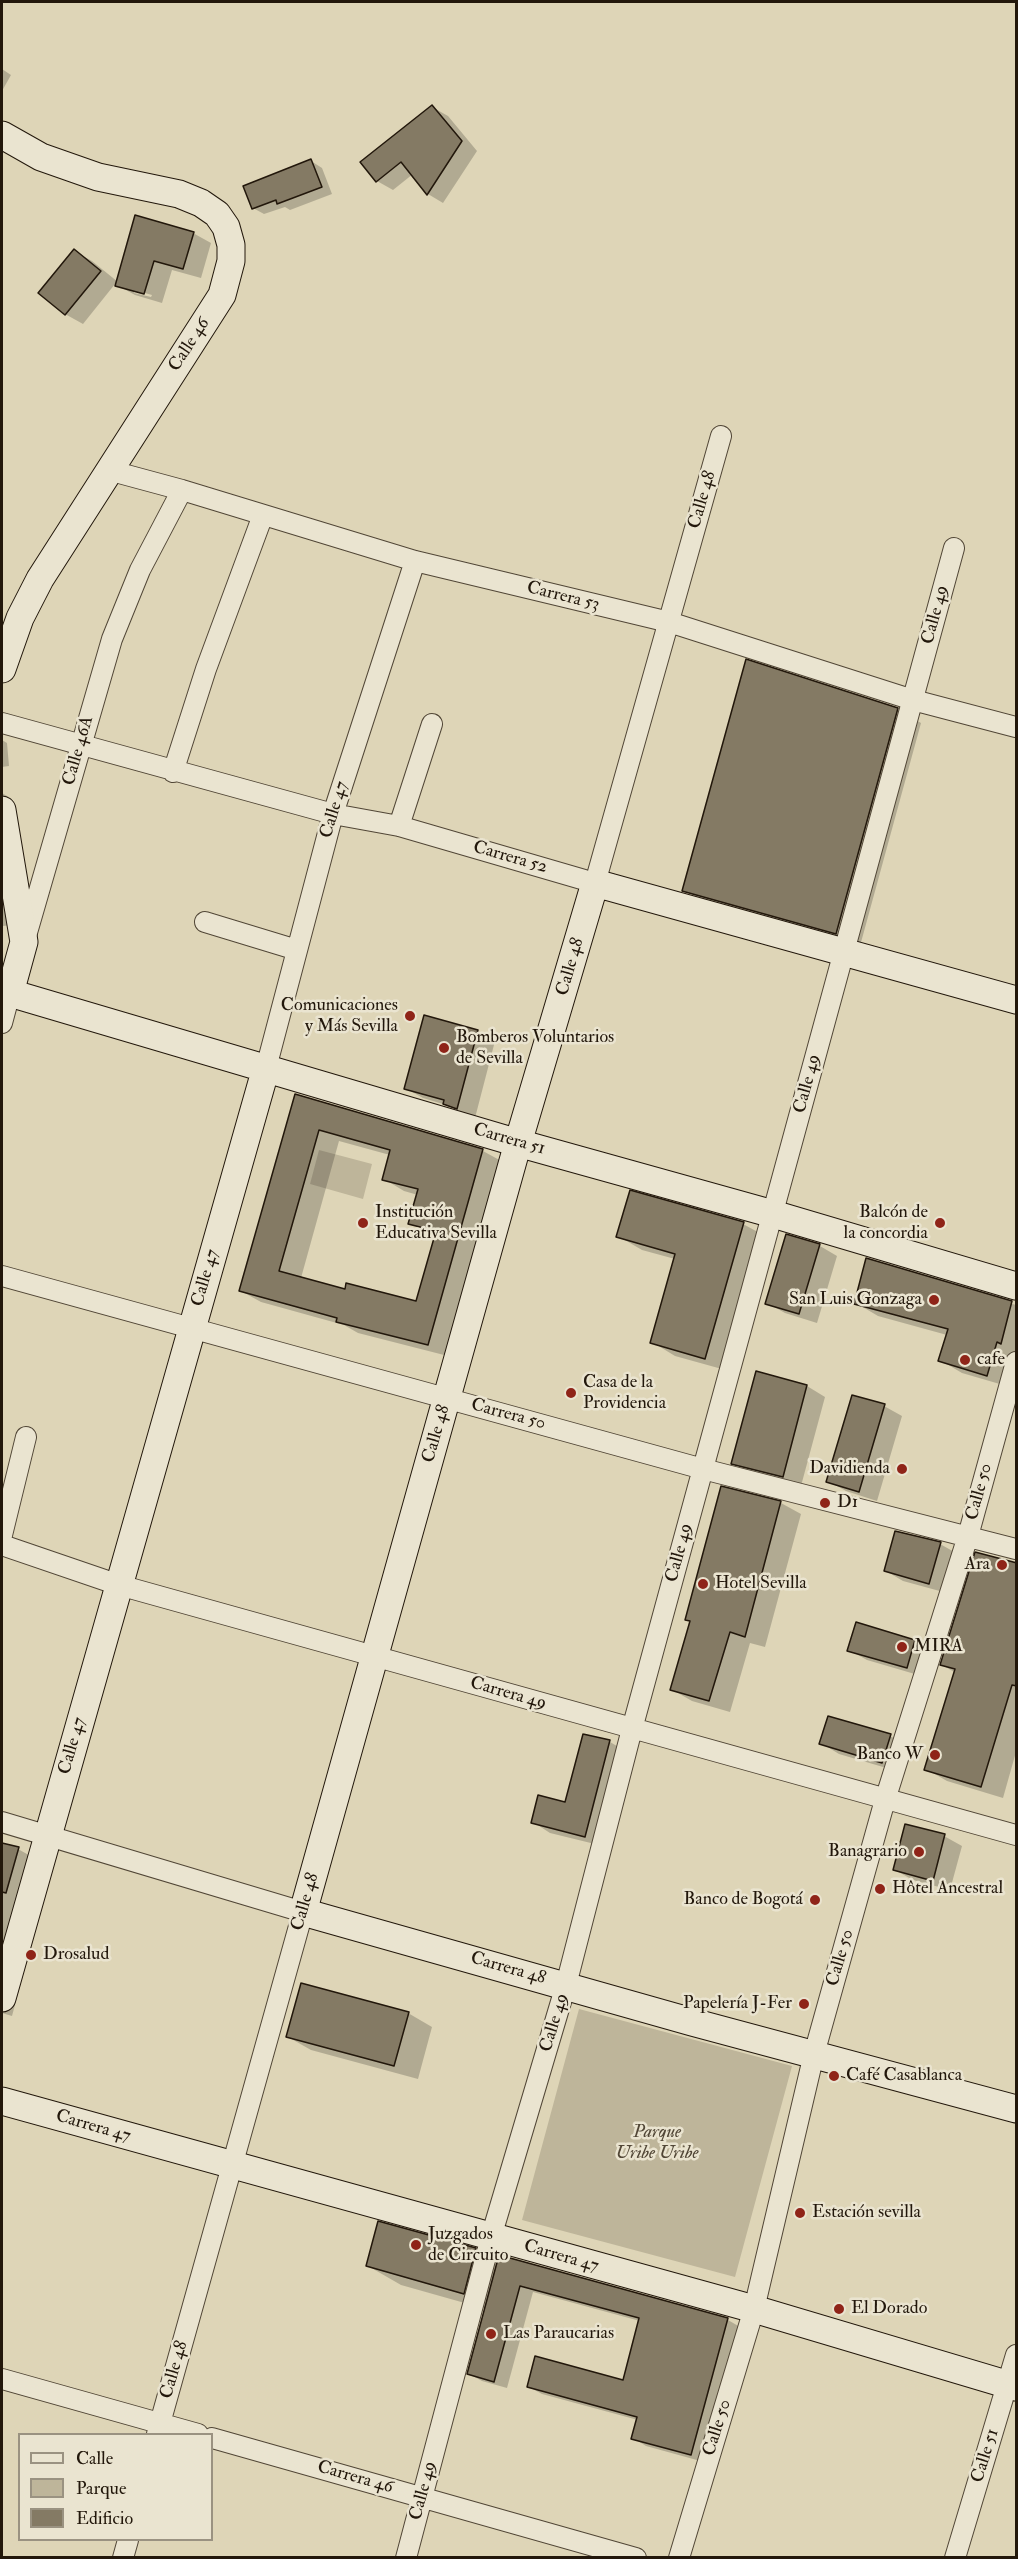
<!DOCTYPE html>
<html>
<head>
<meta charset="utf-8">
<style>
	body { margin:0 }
	#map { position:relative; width:1018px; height:2559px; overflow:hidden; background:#ded5b7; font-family:"IM FELL Double Pica",serif }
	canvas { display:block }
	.frame { position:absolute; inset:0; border:3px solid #22170b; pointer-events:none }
	.legend { position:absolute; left:18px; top:2433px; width:195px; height:108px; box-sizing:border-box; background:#eae4d0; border:2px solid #9a9281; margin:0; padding:8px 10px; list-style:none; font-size:18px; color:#22170b }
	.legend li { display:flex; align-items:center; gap:12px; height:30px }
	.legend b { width:30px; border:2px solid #9a9281 }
</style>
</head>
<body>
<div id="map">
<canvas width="1018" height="2559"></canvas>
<div class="frame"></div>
<ul class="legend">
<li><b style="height:8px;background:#eae4d0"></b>Calle</li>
<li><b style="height:16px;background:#beb59a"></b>Parque</li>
<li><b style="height:16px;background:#847a64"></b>Edificio</li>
</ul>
</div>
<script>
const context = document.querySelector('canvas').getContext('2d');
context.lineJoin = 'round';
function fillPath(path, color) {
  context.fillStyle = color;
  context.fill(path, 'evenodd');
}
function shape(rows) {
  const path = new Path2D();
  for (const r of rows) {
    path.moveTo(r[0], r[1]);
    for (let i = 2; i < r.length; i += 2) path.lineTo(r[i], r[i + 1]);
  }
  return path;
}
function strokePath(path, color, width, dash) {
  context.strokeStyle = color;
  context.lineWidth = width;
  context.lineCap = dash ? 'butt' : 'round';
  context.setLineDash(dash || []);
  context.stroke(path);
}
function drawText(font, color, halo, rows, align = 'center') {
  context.font = font + ' "IM FELL Double Pica",serif';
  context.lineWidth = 5;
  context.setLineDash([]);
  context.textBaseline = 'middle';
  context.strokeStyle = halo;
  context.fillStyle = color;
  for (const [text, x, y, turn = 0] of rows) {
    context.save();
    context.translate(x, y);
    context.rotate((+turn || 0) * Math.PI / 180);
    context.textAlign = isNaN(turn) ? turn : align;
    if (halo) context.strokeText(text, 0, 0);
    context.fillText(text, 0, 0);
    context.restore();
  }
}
fillPath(shape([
	[319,1150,372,1164,363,1199,310,1184],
	[579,2009,792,2066,735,2277,522,2220]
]), '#beb59a');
fillPath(shape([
	[2,69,11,75,2,91],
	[432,107,448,116,477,151,443,203,428,194,413,174,393,190,377,181],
	[311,161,322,168,332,194,290,210,285,207,264,214,253,208],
	[193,233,211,243,201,278,172,270,162,303,135,295,115,284,83,324,65,314,74,251,92,261,118,282],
	[134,290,152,295,151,297,134,293],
	[897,709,921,723,860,946,708,904,684,890],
	[2,740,7,743,9,766,2,767],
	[2,793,12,799,18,925,2,926],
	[478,1031,495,1041,475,1118,446,1105,423,1098,405,1088],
	[296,1095,483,1151,503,1162,448,1356,358,1333,344,1325,261,1302,241,1291],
	[339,1141,390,1155,384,1179,404,1191,418,1195,410,1223,436,1236,417,1303,346,1290,301,1278],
	[743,1224,767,1237,729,1371,675,1356,652,1342,675,1259,642,1250,618,1236],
	[787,1236,820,1246,837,1256,817,1323,785,1313,767,1303],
	[867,1260,1016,1305,1016,1364,1010,1387,962,1373,940,1360,947,1335,878,1316,856,1303],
	[757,1373,807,1386,825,1397,801,1486,751,1473,733,1463],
	[884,1406,902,1416,877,1501,846,1491,828,1481],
	[781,1503,801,1514,765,1647,750,1643,730,1712,692,1701,671,1689],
	[940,1544,958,1554,947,1593,903,1581,886,1571],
	[1016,1565,1016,1752,1003,1798,947,1781,926,1769,956,1673,942,1665],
	[857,1624,915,1641,932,1651,925,1677,867,1660,849,1650],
	[584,1735,610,1742,627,1752,603,1846,550,1833,533,1822,566,1803],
	[890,1736,908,1746,900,1772,839,1754,821,1743],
	[944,1836,962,1846,950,1890,913,1880,895,1870],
	[2,1844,18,1849,52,1868,12,2016,2,2013],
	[408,2013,432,2027,418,2079,311,2050,288,2037],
	[475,2250,498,2263,728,2320,740,2327,704,2462,646,2446,633,2438,638,2420,542,2394,529,2387,624,2382,640,2321,533,2292,507,2388,482,2381,469,2374,486,2309,401,2285,368,2266]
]), '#0003');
const building = shape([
	[432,105,462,141,427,195,401,162,376,182,360,162,432,105],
	[311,159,322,187,277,204,276,200,252,209,243,186,311,159],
	[135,215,194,232,183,269,154,261,144,294,115,286,135,215],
	[74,249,101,271,65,315,38,293,74,249],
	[746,659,898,708,836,934,682,891,746,659],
	[424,1015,478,1030,457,1109,443,1104,444,1100,404,1089,424,1015],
	[295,1094,483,1149,428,1345,336,1322,337,1318,239,1291,295,1094],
	[319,1130,390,1150,382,1180,418,1189,408,1224,436,1231,416,1301,346,1283,345,1289,279,1271,319,1130],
	[630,1190,744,1222,705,1359,650,1343,675,1254,616,1237,630,1190],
	[786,1234,820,1244,799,1314,765,1304,786,1234],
	[866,1258,1012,1301,1001,1344,997,1342,987,1376,938,1361,948,1329,854,1304,866,1258],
	[756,1371,807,1385,783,1477,731,1464,756,1371],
	[852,1395,885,1404,859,1492,826,1482,852,1395],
	[721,1486,781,1501,745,1637,730,1632,709,1701,670,1690,690,1621,685,1620,721,1486],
	[895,1531,941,1542,929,1584,884,1571,895,1531],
	[975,1552,1017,1563,1017,1686,1012,1685,981,1787,924,1770,955,1669,940,1665,975,1552],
	[856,1622,915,1640,907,1668,847,1651,856,1622],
	[828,1716,891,1734,882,1763,819,1744,828,1716],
	[583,1734,610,1740,585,1837,531,1823,538,1795,565,1802,583,1734],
	[905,1824,945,1834,933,1881,893,1870,905,1824],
	[2,1843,19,1847,6,1893,2,1892,2,1843],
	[301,1983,409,2012,394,2066,286,2037,301,1983],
	[378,2221,476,2248,464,2294,366,2266,378,2221],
	[499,2255,728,2318,691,2455,631,2439,637,2417,527,2387,535,2356,623,2380,639,2318,520,2286,494,2382,467,2374,499,2255]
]);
fillPath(building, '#847a64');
strokePath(building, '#22170b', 1.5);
const minor = shape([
	[108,470,182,490,415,561,669,622,913,700,1016,727],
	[2,723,333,814,399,826,595,883,721,436],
	[173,772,206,669,263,515],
	[399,826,432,724],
	[205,922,297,950],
	[26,936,112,639,140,570,182,490],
	[2,990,10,993,2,1023],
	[266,1068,333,814,415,561],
	[2,1276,703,1469,1016,1549],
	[2,1535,26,1437],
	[2,1545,119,1585,1016,1835],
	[2,1822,303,1912,157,2434],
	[2,2379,198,2434],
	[212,2438,636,2558],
	[123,2558,128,2540],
	[406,2558,491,2237,566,1985,632,1729,954,548],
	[679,2558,754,2309,814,2054,885,1800,968,1536,1016,1362],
	[955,2558,1016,2355]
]);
const secondary = shape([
	[2,135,41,157,98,177,179,194,201,203,217,214,226,227,231,245,231,261,222,295,40,579,20,618,2,669],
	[2,810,24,942,10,993,518,1143,773,1214,1016,1286],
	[1016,1000,595,883,518,1143,303,1912,692,2022,1016,2109],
	[2,1998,266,1068],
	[2,2101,754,2309,1016,2387]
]);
strokePath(minor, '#514636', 22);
strokePath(secondary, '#22170b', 29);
strokePath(minor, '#eae4d0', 20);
strokePath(secondary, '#eae4d0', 27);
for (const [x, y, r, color] of [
	[410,1016,6,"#8f2418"],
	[444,1048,6,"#8f2418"],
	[363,1223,6,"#8f2418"],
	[940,1223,6,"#8f2418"],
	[934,1300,6,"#8f2418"],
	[965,1360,6,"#8f2418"],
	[571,1393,6,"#8f2418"],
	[902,1469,6,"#8f2418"],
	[825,1503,6,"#8f2418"],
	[1002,1565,6,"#8f2418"],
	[703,1584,6,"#8f2418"],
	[902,1647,6,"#8f2418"],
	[935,1755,6,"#8f2418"],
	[919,1852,6,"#8f2418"],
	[880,1889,6,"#8f2418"],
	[815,1900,6,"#8f2418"],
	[31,1955,6,"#8f2418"],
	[804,2004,6,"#8f2418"],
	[834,2076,6,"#8f2418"],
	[800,2213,6,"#8f2418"],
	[416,2245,6,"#8f2418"],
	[839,2309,6,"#8f2418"],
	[491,2334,6,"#8f2418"]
]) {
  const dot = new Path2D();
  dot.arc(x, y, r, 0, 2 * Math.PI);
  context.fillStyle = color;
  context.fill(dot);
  strokePath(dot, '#eae4d0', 2);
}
drawText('18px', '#22170b', '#eae4d0', [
	["Calle 46",190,345,-57],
	["Calle 48",703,500,-74],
	["Carrera 53",563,597,14],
	["Calle 49",936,615,-75],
	["Calle 46A",79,751,-74],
	["Calle 47",335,810,-73],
	["Carrera 52",510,858,16],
	["Calle 48",571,967,-74],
	["Calle 49",808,1084,-75],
	["Carrera 51",509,1140,16],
	["Calle 47",206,1278,-74],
	["Carrera 50",508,1415,15],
	["Calle 48",437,1434,-74],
	["Calle 50",980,1492,-75],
	["Calle 49",680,1553,-75],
	["Carrera 49",508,1694,16],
	["Calle 47",73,1746,-74],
	["Calle 48",306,1902,-74],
	["Calle 50",841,1958,-74],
	["Carrera 48",508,1969,16],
	["Calle 49",555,2023,-73],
	["Carrera 47",93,2127,16],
	["Carrera 47",561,2257,16],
	["Calle 48",175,2370,-74],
	["Calle 50",718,2428,-73],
	["Calle 51",986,2456,-73],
	["Carrera 46",355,2478,16],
	["Calle 49",424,2491,-75]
]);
drawText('18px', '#22170b', '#eae4d0', [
	["Comunicaciones",398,1006,"right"],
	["y Más Sevilla",398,1027,"right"],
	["Bomberos Voluntarios",456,1038],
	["de Sevilla",456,1059],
	["Institución",375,1213],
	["Educativa Sevilla",375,1234],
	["Balcón de",928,1213,"right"],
	["la concordia",928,1234,"right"],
	["San Luis Gonzaga",922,1300,"right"],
	["cafe",977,1360],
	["Casa de la",583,1383],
	["Providencia",583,1404],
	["Davidienda",890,1469,"right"],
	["D1",837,1503],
	["Ara",990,1565,"right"],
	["Hotel Sevilla",715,1584],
	["MIRA",914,1647],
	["Banco W",923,1755,"right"],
	["Banagrario",907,1852,"right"],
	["Hôtel Ancestral",892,1889],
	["Banco de Bogotá",803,1900,"right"],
	["Drosalud",43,1955],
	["Papelería J-Fer",792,2004,"right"],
	["Café Casablanca",846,2076],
	["Estación sevilla",812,2213],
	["Juzgados",428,2235],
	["de Circuito",428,2256],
	["El Dorado",851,2309],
	["Las Paraucarias",503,2334]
], 'left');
drawText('italic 18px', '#514636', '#eae4d0', [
	["Parque",657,2133],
	["Uribe Uribe",657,2154]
]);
</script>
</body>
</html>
